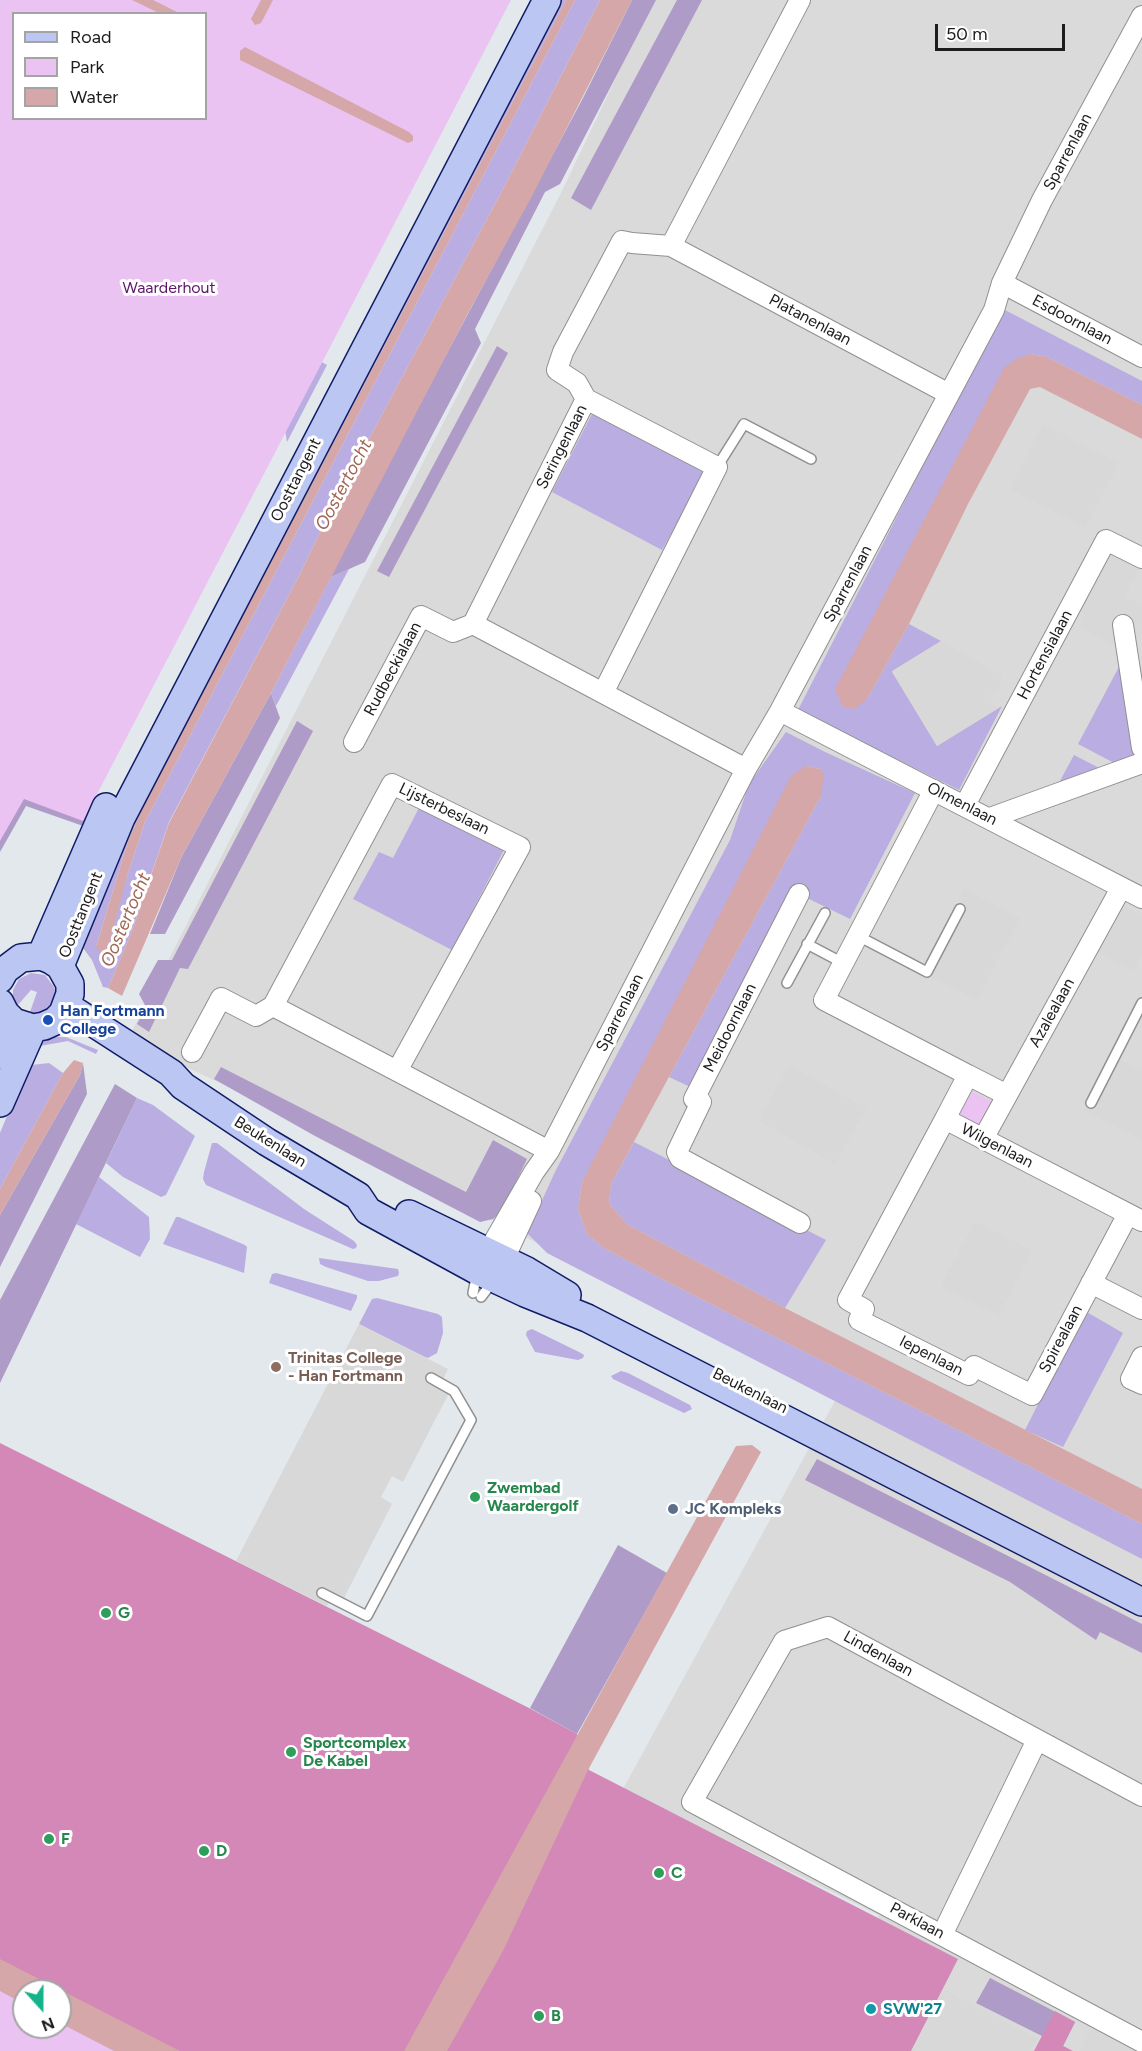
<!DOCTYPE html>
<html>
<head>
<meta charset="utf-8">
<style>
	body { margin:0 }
	#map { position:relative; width:1142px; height:2051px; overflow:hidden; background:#e2e8ec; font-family:Figtree,sans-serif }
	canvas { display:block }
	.legend { position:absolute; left:12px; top:12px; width:195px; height:108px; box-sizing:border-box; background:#fff; border:2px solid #a4a4a4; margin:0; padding:8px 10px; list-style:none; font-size:18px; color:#1c1c1c }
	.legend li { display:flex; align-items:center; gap:12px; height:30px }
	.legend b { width:30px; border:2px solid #a4a4a4 }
	.north { position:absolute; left:12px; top:1979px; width:60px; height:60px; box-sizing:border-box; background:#fff; border:2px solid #a4a4a4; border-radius:50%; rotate:159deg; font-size:16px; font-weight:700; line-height:24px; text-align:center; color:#1c1c1c }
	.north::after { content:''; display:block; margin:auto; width:21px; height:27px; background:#15b28b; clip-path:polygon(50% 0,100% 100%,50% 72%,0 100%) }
	.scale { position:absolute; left:935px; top:24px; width:130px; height:27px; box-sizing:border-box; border:3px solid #1c1c1c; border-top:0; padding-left:8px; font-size:18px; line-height:21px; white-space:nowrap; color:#1c1c1c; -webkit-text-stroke:4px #fff; paint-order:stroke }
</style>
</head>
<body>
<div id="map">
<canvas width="1142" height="2051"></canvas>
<ul class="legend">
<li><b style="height:8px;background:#bbc6f2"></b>Road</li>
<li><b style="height:16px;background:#eac3f3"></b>Park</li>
<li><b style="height:16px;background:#d5a7a8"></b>Water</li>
</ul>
<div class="north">N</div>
<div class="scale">50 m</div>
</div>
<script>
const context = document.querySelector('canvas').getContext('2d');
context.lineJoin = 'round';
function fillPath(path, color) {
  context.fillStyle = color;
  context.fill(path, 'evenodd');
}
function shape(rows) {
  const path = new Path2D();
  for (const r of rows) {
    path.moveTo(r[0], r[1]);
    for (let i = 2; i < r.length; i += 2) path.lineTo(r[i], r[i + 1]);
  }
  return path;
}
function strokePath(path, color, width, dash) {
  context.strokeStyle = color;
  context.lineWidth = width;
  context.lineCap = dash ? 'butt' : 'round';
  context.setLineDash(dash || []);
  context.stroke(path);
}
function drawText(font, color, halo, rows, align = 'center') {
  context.font = font + ' Figtree,sans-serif';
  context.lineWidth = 6;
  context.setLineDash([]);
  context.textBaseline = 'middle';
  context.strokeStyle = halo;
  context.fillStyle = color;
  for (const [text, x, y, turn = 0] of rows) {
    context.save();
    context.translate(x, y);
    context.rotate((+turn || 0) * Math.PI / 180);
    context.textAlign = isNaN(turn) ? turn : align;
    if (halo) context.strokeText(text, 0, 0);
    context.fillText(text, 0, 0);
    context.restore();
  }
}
fillPath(shape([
	[653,0,1142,0,1142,2051,814,2051,879,1915,623,1789,836,1399,343,1142,128,1039,562,191]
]), '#d9dad9');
fillPath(shape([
	[553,0,566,0,148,796,129,838,96,947,127,876,145,822,575,0,600,0,502,191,332,508,300,574,169,822,131,934,108,988,103,987,92,960,83,948,87,937,81,936,125,821],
	[1003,309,1142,381,1142,405,1047,357,1030,354,867,699,909,624,941,641,892,672,937,746,1002,706,959,790,798,710],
	[269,332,327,365,287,442],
	[594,410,706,470,662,550,552,492],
	[349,569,276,706,271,693,331,577],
	[1129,648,1135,759,1120,766,1078,744],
	[786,732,825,752,915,793,850,919,801,895,699,1091,669,1077,821,796,821,769,805,766,582,1182,578,1209,587,1234,604,1248,658,1277,1142,1524,1142,1559,547,1253,527,1233,555,1172,730,840,749,784],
	[1074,755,1105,771,1055,790],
	[420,806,504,850,452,950,353,899,379,852,393,858],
	[31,973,45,975,54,987,56,994,51,1007,45,1012,29,1015,37,992,31,990,17,1006,13,997,13,990,19,979],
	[47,1037,66,1037,98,1050,96,1054,68,1041,34,1047],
	[49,1063,63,1073,0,1189,0,1133,19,1087,32,1065],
	[137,1098,153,1105,195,1136,166,1195,161,1197,123,1177,106,1163],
	[634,1142,826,1240,785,1308,628,1225,609,1204,611,1184],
	[212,1143,217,1143,304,1209,354,1241,357,1245,356,1248,353,1249,206,1185,203,1179,204,1172],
	[99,1177,149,1217,150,1239,140,1257,76,1224],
	[176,1217,179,1217,245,1245,247,1247,244,1273,163,1244],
	[319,1258,398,1269,399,1273,398,1276,390,1278,379,1281,368,1281,326,1267,320,1264],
	[276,1273,357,1295,357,1298,351,1311,269,1283,272,1274],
	[377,1298,438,1314,442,1317,443,1333,437,1353,428,1358,425,1357,359,1324,372,1299],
	[1085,1311,1123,1333,1063,1447,1025,1430],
	[532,1329,581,1353,584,1355,583,1358,578,1360,535,1352,526,1335,527,1331],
	[621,1371,628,1373,690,1405,692,1409,684,1413,613,1379,611,1376]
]), '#baade1');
fillPath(shape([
	[632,0,656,0,560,184,545,192,475,329,481,343,365,562,331,577,366,505,583,98],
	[677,0,702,0,591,210,571,198],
	[497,346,508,353,389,577,377,571],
	[271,693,280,718,165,934,150,934,181,858],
	[297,721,313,731,188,969,180,968,149,1032,137,1024,146,1007,139,994,158,960,172,960],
	[0,762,94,809,86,827,26,806,0,852],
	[83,1063,87,1094,0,1267,0,1215,80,1075],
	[221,1067,466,1192,493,1140,527,1159,502,1211,493,1219,480,1222,315,1136,214,1079],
	[115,1084,137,1098,0,1383,0,1300],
	[817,1459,1142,1624,1142,1653,1100,1632,1096,1640,1010,1582,805,1480],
	[618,1545,667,1573,577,1734,530,1708],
	[990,1978,1075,2022,1063,2046,1072,2051,976,2003]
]), '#af9bc7');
fillPath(shape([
	[0,0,511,0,83,821,24,799,0,841],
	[14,14,206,14,206,118,14,118],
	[972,1091,996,1104,980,1133,956,1120],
	[0,1972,24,1991,24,2027,60,2027,60,2002,157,2051,0,2051]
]), '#eac3f3');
fillPath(shape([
	[0,1443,529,1708,577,1734,589,1770,958,1959,911,2051,157,2051,60,1991,0,1972],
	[1055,2011,1075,2022,1063,2046,1073,2051,1034,2051]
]), '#d388b8');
fillPath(shape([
	[1043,424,1119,463,1085,528,1010,489],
	[1106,547,1141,565,1125,596,1142,605,1142,629,1135,642,1118,647,1079,627,1085,614,1075,609],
	[941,641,1003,676,998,690,989,695,997,709,937,746,892,671],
	[964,889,1020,918,977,1000,930,976,967,905,958,900],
	[1123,906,1142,916,1142,955,1133,971,1098,952],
	[1114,1056,1142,1071,1142,1140,1085,1111],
	[789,1065,866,1108,835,1164,759,1121],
	[975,1221,1032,1250,999,1315,941,1286],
	[359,1324,448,1369,439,1388,449,1393,403,1482,392,1476,381,1497,392,1504,344,1598,334,1593,327,1606,236,1561],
	[944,1990,1037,2038,1030,2051,912,2051],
	[1097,2017,1142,2051,1080,2051]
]), '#d8d8d8');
fillPath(shape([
	[132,0,153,0,179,13,159,13],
	[261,0,273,0,261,23,255,25,251,19],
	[566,0,575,0,145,822,127,876,107,951,101,953,96,947,129,838,148,796],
	[600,0,632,0,532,196,467,315,271,693,181,858,122,996,108,988,131,934,169,823,300,574,332,508,502,191],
	[245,47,409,132,413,136,413,141,408,143,240,60,240,51],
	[1030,354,1047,357,1142,405,1142,439,1040,387,1030,389,968,504,909,624,867,699,854,709,843,707,835,689,1004,368,1016,359],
	[805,766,821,769,824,774,821,796,611,1184,609,1204,628,1225,785,1308,1142,1489,1142,1524,658,1277,604,1248,587,1234,578,1209,582,1182,791,776],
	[74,1060,83,1063,80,1075,0,1215,0,1189,63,1073],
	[752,1445,761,1452,588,1770,503,1951,447,2051,404,2051,736,1446],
	[0,1959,180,2051,114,2051,60,2023,60,1991,24,1991,24,2004,0,1991]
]), '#d5a7a8');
const lane = shape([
	[717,467,744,424,811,459],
	[858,936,927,972,960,909],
	[807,944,843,963],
	[787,983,825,913],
	[1091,1103,1142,1003],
	[473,1293,477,1273],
	[481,1297,494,1280],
	[322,1593,367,1616,471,1420,454,1391,431,1378]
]);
const street = shape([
	[671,246,949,394],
	[1002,283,1142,357],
	[586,399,577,383,557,370,563,352,622,241,632,243,671,246,800,0],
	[1123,625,1142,748],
	[603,693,717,467,586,399,473,624,746,769],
	[780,711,1142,898],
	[354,742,421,616,453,632,473,624],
	[934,790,824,1000,968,1075,945,1119,1142,1221],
	[965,805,1106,540,1142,558],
	[990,818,1142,763],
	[799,894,694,1099,701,1102,677,1152,680,1158,800,1223],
	[192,1052,221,998,256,1016,273,1006],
	[397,1071,520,847,392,784,273,1006,397,1071,549,1151],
	[968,1075,1007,1095],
	[945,1119,848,1300,864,1309,859,1320,969,1375,974,1366,1032,1395,1128,1214],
	[983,1139,1121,888],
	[481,1264,534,1172,549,1151,746,769,780,711,994,310,1002,283,1042,200,1142,16],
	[499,1270,531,1201],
	[1091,1283,1142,1309],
	[1142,1357,1131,1379,1142,1384],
	[1142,1796,828,1627,784,1641,692,1802,1142,2042],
	[942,1935,1037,1740]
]);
const secondary = shape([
	[41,956,106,807],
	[60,966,121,818,547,0],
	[0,979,5,970,21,958,41,956,51,960,60,966,70,984,70,994,63,1013,55,1021,44,1026,33,1028,14,1022,5,1013,0,1003],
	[67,1006,171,1073,183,1086,267,1142,358,1196,368,1211,478,1271,525,1293,587,1318,1142,1602],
	[0,1055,14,1022],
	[0,1103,33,1028],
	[409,1214,527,1271,567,1295]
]);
strokePath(lane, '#909090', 12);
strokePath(street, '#909090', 22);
strokePath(secondary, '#101c66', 30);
strokePath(lane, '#fff', 9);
strokePath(street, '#fff', 20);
strokePath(secondary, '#bbc6f2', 27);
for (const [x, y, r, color] of [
	[48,1020,6,"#1a4fb4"],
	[276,1367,6,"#8d6e63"],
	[475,1497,6,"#2e9e5b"],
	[673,1509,6,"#5c6f8a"],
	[106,1613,6,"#2e9e5b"],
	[291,1752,6,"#2e9e5b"],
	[49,1839,6,"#2e9e5b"],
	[204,1851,6,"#2e9e5b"],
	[659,1873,6,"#2e9e5b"],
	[871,2009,6,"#0f9aa8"],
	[539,2016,6,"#2e9e5b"]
]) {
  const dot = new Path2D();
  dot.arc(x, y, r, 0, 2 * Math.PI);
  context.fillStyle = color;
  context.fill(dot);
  strokePath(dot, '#fff', 2);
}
drawText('16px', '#1c1c1c', '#fff', [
	["Sparrenlaan",1068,152,-62],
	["Platanenlaan",810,320,28],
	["Esdoornlaan",1072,320,28],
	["Seringenlaan",562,447,-63],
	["Oosttangent",296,480,-63],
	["Sparrenlaan",848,584,-62],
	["Hortensialaan",1045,655,-62],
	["Rudbeckialaan",393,669,-62],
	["Olmenlaan",962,804,27],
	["Lijsterbeslaan",444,809,26],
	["Oosttangent",81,915,-68],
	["Sparrenlaan",620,1013,-63],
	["Azalealaan",1052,1013,-61],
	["Meidoornlaan",730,1028,-63],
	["Beukenlaan",270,1142,32],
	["Wilgenlaan",997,1146,27],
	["Spirealaan",1061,1339,-62],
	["Iepenlaan",931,1356,27],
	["Beukenlaan",750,1391,27],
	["Lindenlaan",878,1654,29],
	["Parklaan",917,1921,28]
]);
drawText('16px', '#5e166d', '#fff', [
	["Waarderhout",169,288]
]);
drawText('bold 16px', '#164399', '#fff', [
	["Han Fortmann",60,1011],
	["College",60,1029]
], 'left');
drawText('bold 16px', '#785e54', '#fff', [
	["Trinitas College",288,1358],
	["- Han Fortmann",288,1376]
], 'left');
drawText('bold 16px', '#27864d', '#fff', [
	["Zwembad",487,1488],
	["Waardergolf",487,1506],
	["G",118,1613],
	["Sportcomplex",303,1743],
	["De Kabel",303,1761],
	["F",61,1839],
	["D",216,1851],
	["C",671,1873],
	["B",551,2016]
], 'left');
drawText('bold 16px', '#4e5e75', '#fff', [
	["JC Kompleks",685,1509]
], 'left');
drawText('bold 16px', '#0d838f', '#fff', [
	["SVW'27",883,2009]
], 'left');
drawText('italic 18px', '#a06653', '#fff', [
	["Oostertocht",344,485,-62],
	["Oostertocht",126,920,-67]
]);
</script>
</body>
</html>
